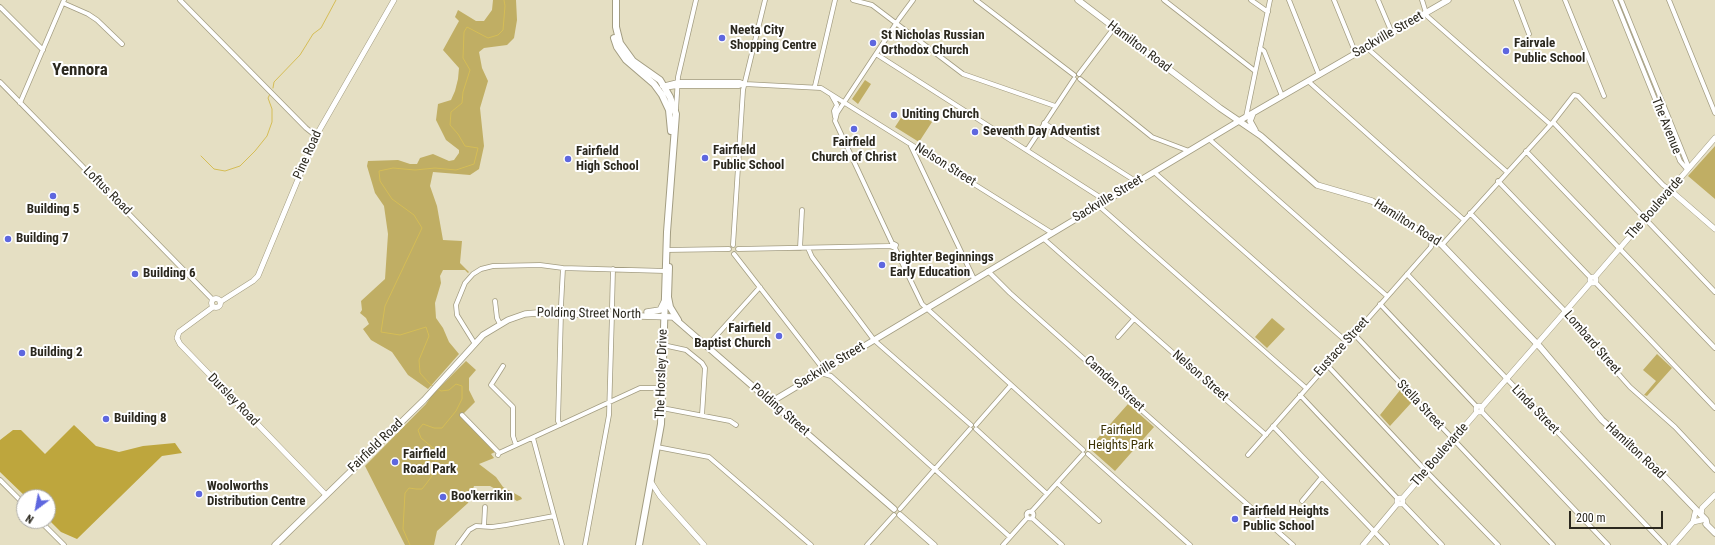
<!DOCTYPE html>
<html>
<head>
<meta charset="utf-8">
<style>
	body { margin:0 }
	#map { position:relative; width:1715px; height:545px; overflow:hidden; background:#e5dfc3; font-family:"Roboto Condensed",sans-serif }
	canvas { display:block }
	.north { position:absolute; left:16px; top:489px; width:40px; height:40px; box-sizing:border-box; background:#fff; border:1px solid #aaa9a5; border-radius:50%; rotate:212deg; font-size:11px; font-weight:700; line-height:16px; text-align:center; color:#2b281e }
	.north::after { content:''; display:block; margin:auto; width:14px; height:18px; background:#5e67df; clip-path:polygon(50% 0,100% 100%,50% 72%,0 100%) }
	.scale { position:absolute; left:1569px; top:511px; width:94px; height:18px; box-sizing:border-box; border:2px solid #2b281e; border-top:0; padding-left:5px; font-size:12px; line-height:14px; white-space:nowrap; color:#2b281e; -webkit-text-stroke:3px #fff; paint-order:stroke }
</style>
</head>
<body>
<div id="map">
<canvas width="1715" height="545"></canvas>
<div class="north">N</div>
<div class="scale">200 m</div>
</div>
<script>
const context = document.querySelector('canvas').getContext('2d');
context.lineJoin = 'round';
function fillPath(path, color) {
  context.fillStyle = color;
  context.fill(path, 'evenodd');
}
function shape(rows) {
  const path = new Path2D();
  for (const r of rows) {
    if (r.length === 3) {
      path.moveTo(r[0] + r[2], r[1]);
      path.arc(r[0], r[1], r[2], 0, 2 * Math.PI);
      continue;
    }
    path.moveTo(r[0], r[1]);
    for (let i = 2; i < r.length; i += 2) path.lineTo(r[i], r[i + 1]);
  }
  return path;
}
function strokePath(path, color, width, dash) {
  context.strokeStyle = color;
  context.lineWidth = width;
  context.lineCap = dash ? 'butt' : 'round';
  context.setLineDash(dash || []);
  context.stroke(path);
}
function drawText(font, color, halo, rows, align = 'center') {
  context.font = font + ' "Roboto Condensed",sans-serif';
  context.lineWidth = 4;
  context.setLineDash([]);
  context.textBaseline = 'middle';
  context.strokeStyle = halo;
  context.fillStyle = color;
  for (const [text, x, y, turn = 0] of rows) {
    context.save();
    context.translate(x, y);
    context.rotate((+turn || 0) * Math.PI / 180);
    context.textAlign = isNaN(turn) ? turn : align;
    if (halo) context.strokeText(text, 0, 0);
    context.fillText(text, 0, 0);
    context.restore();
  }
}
fillPath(shape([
	[493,0,516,0,517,20,514,38,507,45,484,48,479,52,482,68,488,81,480,108,484,146,479,169,470,175,433,172,430,186,437,206,443,240,462,241,460,263,469,272,468,273,465,270,443,270,440,276,441,283,435,303,436,318,443,328,449,342,459,354,428,389,408,375,392,352,371,340,363,329,369,324,366,318,360,313,362,310,361,301,385,279,388,234,384,206,375,193,367,166,368,161,398,160,410,164,417,164,420,158,433,154,449,161,454,160,459,153,459,150,446,140,436,120,438,104,451,100,455,91,458,79,459,68,443,50,459,21,455,17,458,10,476,21,484,21,492,10],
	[865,80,871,84,858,104,852,99],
	[908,107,932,122,919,142,895,127],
	[1715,146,1715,199,1688,176],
	[1272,318,1285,329,1267,348,1255,337],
	[1657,354,1672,368,1647,396,1644,395,1656,381,1643,370],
	[466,361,476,370,469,378,469,390,475,402,461,416,495,452,491,454,494,458,479,464,496,477,503,487,521,497,522,499,517,501,490,486,474,486,468,503,437,531,434,545,405,545,365,466,426,404,432,395],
	[1401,389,1412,402,1390,426,1380,415],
	[1128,404,1154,427,1115,471,1089,448]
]), '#c0ae64');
fillPath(shape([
	[74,425,96,446,119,452,143,446,175,443,182,453,162,456,77,539,61,532,48,519,48,497,26,497,0,472,0,440,13,430,21,430,45,454]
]), '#bea63d');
strokePath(shape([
	[273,88,274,82,300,55,313,34,321,28,336,0],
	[201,156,214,169,225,171,240,166,255,151,267,136,272,122,272,109,268,98,270,94],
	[434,387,429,383,420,373,419,360,429,336,426,327,400,335,381,332,385,306,422,228,414,215,392,199,380,181,379,171,393,168,415,170,435,168,456,170,474,164,478,148,465,146,458,134,450,125,451,112,462,103,463,92,470,70,463,58,464,32,467,27,488,38,498,35,503,30,505,6,504,0],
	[410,545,403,529,405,493,409,488,416,489,422,489,426,484,432,476,438,452,421,438,418,430,423,424,434,428,442,428,456,411,462,399,462,386,456,384,449,390,441,391,438,389]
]), '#d5bd56', 1);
const minor = shape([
	[180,0,306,128,316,136],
	[853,0,872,5,963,74,1055,106],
	[913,0,899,19,837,113,835,121,892,243,896,245,895,248,922,304,1083,450],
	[976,0,1074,75],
	[1164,0,1255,71],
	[1251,0,1268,12],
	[1289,0,1319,75],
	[1334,0,1356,54],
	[1378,0,1392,33],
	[1422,0,1427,16,1550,124],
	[1516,0,1529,34],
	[1565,0,1604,96],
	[1615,0,1680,161,1686,168,1689,168],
	[1621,0,1689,168],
	[1669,0,1715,113],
	[63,3,88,14,97,20,122,44],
	[0,7,43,50],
	[1366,47,1507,172],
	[1260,48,1264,51,1282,96],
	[876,54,1106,201],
	[1079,74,1114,28],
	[1080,79,1152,137,1189,151],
	[1308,81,1464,220],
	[0,82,213,300],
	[662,86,678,82,740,82,745,84,821,88,1052,233],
	[815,86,835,0],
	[664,88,677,86,739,86,744,84],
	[832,96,837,105,834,111,835,117],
	[20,103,64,0],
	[676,110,678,77,696,0],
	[1246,117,1270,0],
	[1553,122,1715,292],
	[1044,123,1137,182],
	[1209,139,1387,296],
	[910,144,974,279],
	[1027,150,1074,79],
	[1526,151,1715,348],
	[1154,172,1347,342],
	[1498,181,1590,277],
	[1099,206,1306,388],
	[1470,213,1563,309,1566,315,1630,387,1675,427,1715,470],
	[1044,239,1266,435],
	[733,245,743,90,765,0],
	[1442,245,1553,122,1574,95,1578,96,1663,185,1670,190],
	[800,248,802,210],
	[808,248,812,257,874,340,971,425],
	[738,249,890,246,895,248],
	[666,250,729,249],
	[734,254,824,370],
	[988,271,1010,293,1293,545],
	[1407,274,1665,545],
	[1595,282,1715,408],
	[495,301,497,318,500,324],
	[1380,304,1477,407],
	[561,306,563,268],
	[612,307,613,269],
	[1354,334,1553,545],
	[1118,337,1134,319],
	[475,344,457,315,456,305,465,283,473,274,481,269,493,266,540,265,563,268,665,271],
	[663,345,686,350,702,363,705,368,702,415],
	[707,346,760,287],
	[1327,365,1426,471,1498,545],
	[503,366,491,385,513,407,513,436,516,445],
	[821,373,831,376,1010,537],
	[1300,395,1398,499],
	[662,408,730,421,736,425],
	[1482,412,1608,545],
	[462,415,499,453],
	[560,425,558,421,561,313],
	[976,425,1011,385],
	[1273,426,1387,545],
	[976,429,1047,494],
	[533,438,562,545],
	[657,447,709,457,811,545],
	[1088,454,1190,545],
	[498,455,499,453,640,388,662,388],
	[1248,455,1431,247,1432,239],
	[0,480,24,504],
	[1057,483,1099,521],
	[1302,501,1322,477],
	[1402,503,1442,545],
	[900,509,970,429],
	[1030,515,3.5],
	[1031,512,1083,454],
	[1032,518,1062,545],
	[40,521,64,545],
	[484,526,485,507],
	[458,545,469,530,476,526,492,527,506,525,554,516],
	[585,545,609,415,612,314],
	[867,545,894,515],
	[1003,545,1027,518]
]);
const tertiary = shape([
	[1670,190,1715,229],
	[1593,280,3],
	[1595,277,1715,138],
	[216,303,4.5],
	[220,302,253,281,258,276,316,136,394,0],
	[213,307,179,332,177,338,180,344,326,495],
	[1479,409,3],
	[1482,407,1591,282],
	[651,482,660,496,704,545],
	[1400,501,3],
	[1402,499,1477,412],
	[1701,515,1702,508,1715,495],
	[1693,522,1702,520],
	[1363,545,1398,503],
	[1673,545,1693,522,1695,513]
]);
const secondary = shape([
	[1078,0,1220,108,1261,136,1317,185,1372,201,1442,245,1541,348,1602,420,1651,463,1706,520,1707,525],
	[1253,113,1250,121,1255,130],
	[647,312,660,310,664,302],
	[771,402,1239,121,1448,0],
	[900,515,934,545],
	[1706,524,1715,533],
	[275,545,424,400,483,335,508,320,525,314,537,313,673,317,894,509]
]);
const primary = shape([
	[616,0,616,27,620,43,633,61,660,80,663,85,670,97,676,114,667,232,661,424,639,545],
	[614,38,617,47,626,60,654,84,662,95,669,110,671,131],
	[669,267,668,297,670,307,678,320]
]);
strokePath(minor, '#a39d82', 5.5);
strokePath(tertiary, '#a39d82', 6);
strokePath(secondary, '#a39d82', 7);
strokePath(primary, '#a39d82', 8);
strokePath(minor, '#fff', 4);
strokePath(tertiary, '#fff', 5);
strokePath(secondary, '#fff', 5.5);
strokePath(primary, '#fff', 6);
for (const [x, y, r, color] of [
	[722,38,4,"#5e67df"],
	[873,43,4,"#5e67df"],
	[1506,51,4,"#5e67df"],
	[894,115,4,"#5e67df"],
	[854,129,4,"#5e67df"],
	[975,132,4,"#5e67df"],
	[705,158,4,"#5e67df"],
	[568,159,4,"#5e67df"],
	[53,196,4,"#5e67df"],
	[8,239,4,"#5e67df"],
	[882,265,4,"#5e67df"],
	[135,274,4,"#5e67df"],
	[779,336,4,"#5e67df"],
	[22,353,4,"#5e67df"],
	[106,419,4,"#5e67df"],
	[395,462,4,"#5e67df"],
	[199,494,4,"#5e67df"],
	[443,497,4,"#5e67df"],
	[1235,519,4,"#5e67df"]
]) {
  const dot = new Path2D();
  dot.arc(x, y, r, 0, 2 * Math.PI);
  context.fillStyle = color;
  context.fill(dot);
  strokePath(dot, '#fff', 1.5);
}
drawText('bold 13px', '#2b281e', '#fff', [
	["Neeta City",730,31],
	["Shopping Centre",730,46],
	["St Nicholas Russian",881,36],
	["Orthodox Church",881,51],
	["Fairvale",1514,44],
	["Public School",1514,59],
	["Uniting Church",902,115],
	["Seventh Day Adventist",983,132],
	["Fairfield",854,143,"center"],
	["Church of Christ",854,158,"center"],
	["Fairfield",713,151],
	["Public School",713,166],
	["Fairfield",576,152],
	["High School",576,167],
	["Building 5",53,210,"center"],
	["Building 7",16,239],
	["Brighter Beginnings",890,258],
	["Early Education",890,273],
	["Building 6",143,274],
	["Fairfield",771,329,"right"],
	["Baptist Church",771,344,"right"],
	["Building 2",30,353],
	["Building 8",114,419],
	["Fairfield",403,455],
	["Road Park",403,470],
	["Woolworths",207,487],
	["Distribution Centre",207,502],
	["Boo'kerrikin",451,497],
	["Fairfield Heights",1243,512],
	["Public School",1243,527]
], 'left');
drawText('13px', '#2b281e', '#fff', [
	["Sackville Street",1388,35,-30],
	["Hamilton Road",1139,47,37],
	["The Avenue",1666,126,68],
	["Pine Road",308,155,-66],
	["Nelson Street",945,165,32],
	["Loftus Road",107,191,45],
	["Sackville Street",1108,199,-31],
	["The Boulevarde",1655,208,-49],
	["Hamilton Road",1407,223,32],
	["Polding Street North",589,314,1],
	["Lombard Street",1592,343,49],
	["Eustace Street",1342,347,-48],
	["Sackville Street",830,366,-31],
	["The Horsley Drive",662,374,-88],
	["Nelson Street",1200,376,41],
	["Camden Street",1114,384,42],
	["Dursley Road",233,400,46],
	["Stella Street",1420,405,47],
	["Polding Street",780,410,41],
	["Linda Street",1535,410,46],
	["Fairfield Road",376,446,-44],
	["Hamilton Road",1635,451,43],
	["The Boulevarde",1440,455,-49]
]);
drawText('13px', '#3e3406', '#fff', [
	["Fairfield",1121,431],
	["Heights Park",1121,446]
]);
drawText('bold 17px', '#2b281e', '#fff', [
	["Yennora",80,71]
]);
</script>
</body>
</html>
